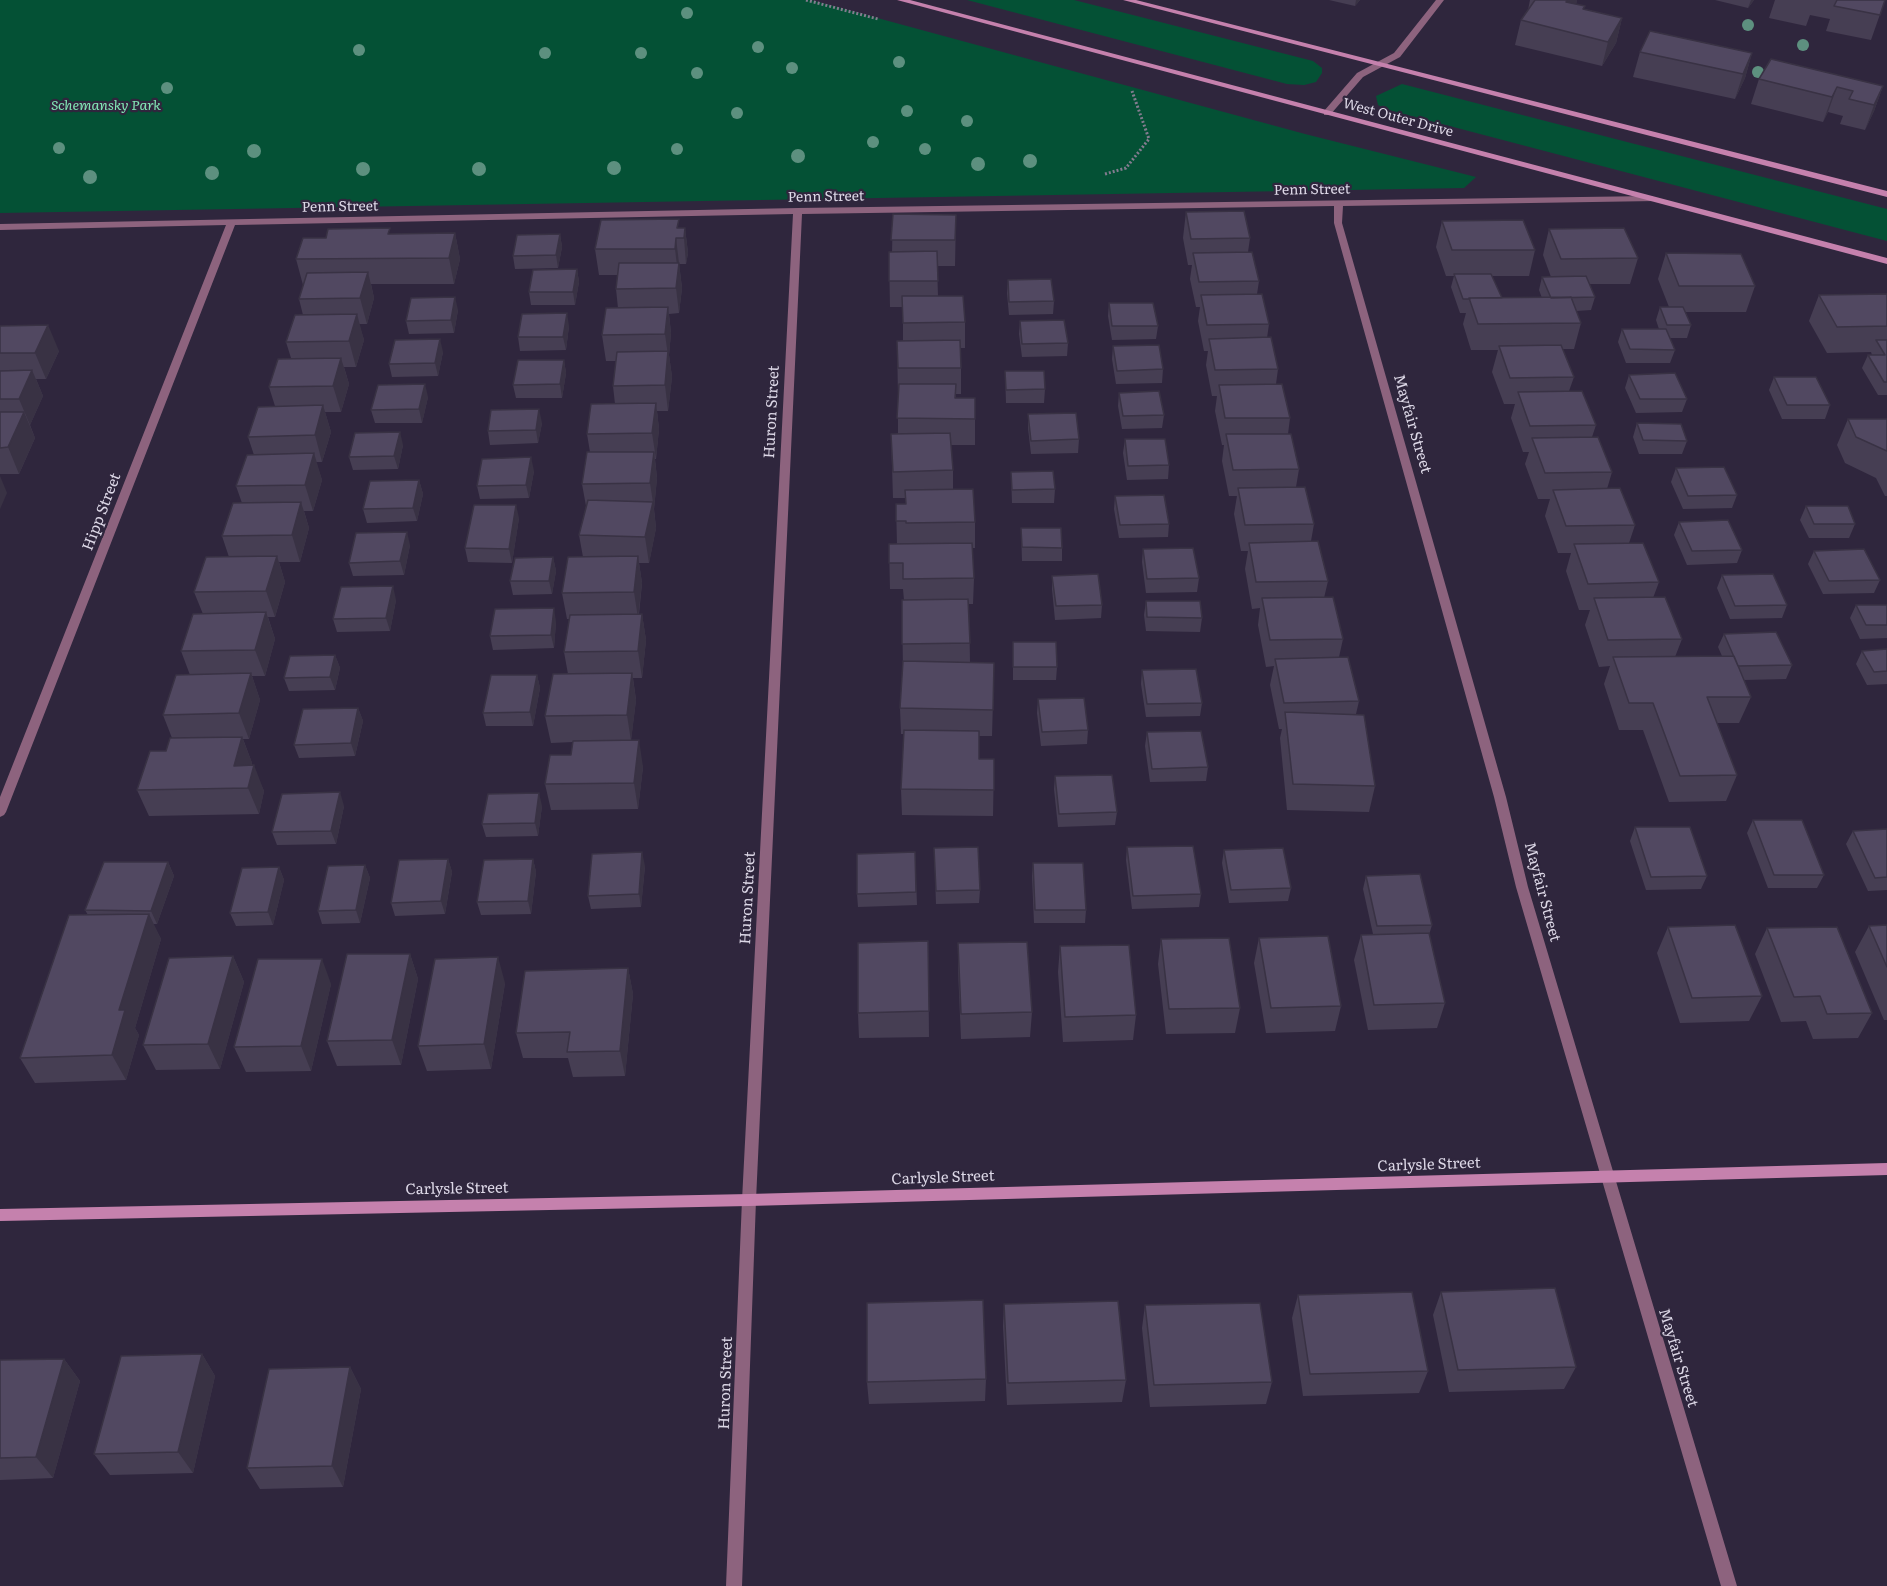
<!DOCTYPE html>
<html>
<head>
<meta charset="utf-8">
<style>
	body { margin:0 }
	canvas { display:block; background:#2f263d }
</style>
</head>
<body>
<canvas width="1887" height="1586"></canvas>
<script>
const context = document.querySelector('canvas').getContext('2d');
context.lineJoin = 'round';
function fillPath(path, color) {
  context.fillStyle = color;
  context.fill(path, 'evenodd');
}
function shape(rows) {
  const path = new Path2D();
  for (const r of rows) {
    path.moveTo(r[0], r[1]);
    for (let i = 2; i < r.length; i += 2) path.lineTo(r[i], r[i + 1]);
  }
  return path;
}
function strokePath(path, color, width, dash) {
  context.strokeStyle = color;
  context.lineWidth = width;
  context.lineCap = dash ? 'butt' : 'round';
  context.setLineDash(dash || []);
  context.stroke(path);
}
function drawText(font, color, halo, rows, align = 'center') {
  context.font = font + ' Literata,serif';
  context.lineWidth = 4.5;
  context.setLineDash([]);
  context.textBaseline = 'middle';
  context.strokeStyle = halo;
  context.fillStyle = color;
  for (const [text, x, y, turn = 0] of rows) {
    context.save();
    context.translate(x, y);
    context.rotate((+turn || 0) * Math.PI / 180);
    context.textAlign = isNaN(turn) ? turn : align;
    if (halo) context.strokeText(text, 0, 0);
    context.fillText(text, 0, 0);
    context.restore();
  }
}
fillPath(shape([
	[0,0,811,0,1305,134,1476,177,1464,188,0,213],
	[967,0,1074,0,1313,61,1322,68,1322,73,1316,82,1304,85,1287,84],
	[1402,84,1887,209,1887,241,1385,109,1378,105,1376,96]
]), '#045135');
strokePath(shape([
	[806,0,878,19],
	[1105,174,1126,168,1149,139,1132,91]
]), '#837c8f', 3, [2, 2]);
fillPath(shape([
	[1436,0,1444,0,1400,57,1363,77,1330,115,1324,115,1324,111,1357,73,1394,53,1436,0],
	[1652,196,1656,199,1655,201,1343,206,1342,223,1506,797,1528,887,1737,1586,1721,1586,1516,887,1494,797,1334,223,1334,206,802,214,756,1200,742,1586,726,1586,742,1200,793,214,235,225,6,812,4,815,0,817,0,797,226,225,0,230,0,224,798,208,1652,196]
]), '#8d637e');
fillPath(shape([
	[897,0,910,0,1887,258,1887,264,897,0],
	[1123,0,1136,0,1887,191,1887,197,1123,0],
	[1887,1163,1887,1175,749,1206,0,1221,0,1209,749,1194,1887,1163]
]), '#c581ad');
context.fillStyle = '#5d907f';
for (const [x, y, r] of [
	[687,13,6],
	[1748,25,6],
	[1803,45,6],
	[758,47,6],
	[359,50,6],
	[545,53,6],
	[641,53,6],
	[899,62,6],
	[792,68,6],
	[1758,72,6],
	[697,73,6],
	[167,88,6],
	[907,111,6],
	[737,113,6],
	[967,121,6],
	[873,142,6],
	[59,148,6],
	[677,149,6],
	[925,149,6],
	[254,151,7],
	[798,156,7],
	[1030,161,7],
	[978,164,7],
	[614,168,7],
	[363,169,7],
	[479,169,7],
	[212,173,7],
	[90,177,7]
]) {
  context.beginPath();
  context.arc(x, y, r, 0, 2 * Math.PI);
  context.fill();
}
fillPath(shape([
	[1329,0,1360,0,1355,6],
	[1530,0,1577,0,1576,4,1584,9,1622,18,1616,43,1602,66,1515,45,1521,20,1528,10],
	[1715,0,1754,0,1748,8],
	[1775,0,1885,0,1871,40,1826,31,1830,19,1810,15,1806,26,1769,18],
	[1640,52,1752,53,1745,78,1735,99,1633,77],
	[1759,79,1883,86,1874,111,1865,130,1840,124,1843,116,1828,112,1823,122,1751,104],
	[1186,212,1250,238,1248,252,1259,281,1257,294,1269,324,1267,338,1278,369,1276,384,1290,418,1288,434,1299,469,1296,487,1314,524,1311,541,1328,581,1324,598,1343,639,1339,657,1359,701,1356,714,1375,786,1369,812,1287,810,1280,738,1282,729,1279,729,1270,685,1274,666,1266,667,1258,625,1260,608,1252,609,1245,569,1248,551,1241,551,1234,514,1237,496,1229,496,1222,461,1224,445,1222,445,1215,411,1217,396,1212,396,1206,365,1208,351,1204,351,1198,321,1200,307,1196,307,1190,279,1192,265,1188,265,1183,238],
	[893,214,956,215,955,266,937,266,938,296,963,296,965,322,965,348,960,348,961,368,961,394,956,394,956,398,975,398,975,445,951,445,953,470,953,489,973,489,975,522,975,548,972,548,974,578,973,604,969,604,970,663,994,663,992,736,979,736,979,759,994,759,993,816,902,815,901,789,904,734,901,734,900,708,903,670,902,600,904,600,903,589,890,589,889,544,897,544,896,504,906,504,906,498,893,498,891,434,898,434,898,395,897,341,903,341,903,307,890,307,889,252,892,252],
	[1442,221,1535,250,1529,276,1492,276,1502,298,1542,298,1539,290,1542,277,1551,277,1543,255,1549,229,1638,258,1630,284,1589,284,1595,297,1591,310,1576,311,1581,323,1574,349,1562,349,1574,377,1569,391,1596,425,1592,437,1612,472,1607,489,1635,525,1629,543,1659,582,1653,598,1682,639,1675,657,1722,656,1718,647,1724,634,1792,665,1786,679,1744,680,1751,697,1739,723,1717,723,1737,775,1726,801,1669,802,1643,730,1619,730,1604,684,1610,666,1599,667,1585,625,1590,610,1579,610,1566,571,1571,553,1558,553,1545,516,1550,499,1538,499,1525,464,1529,452,1523,452,1511,418,1515,404,1504,404,1492,372,1498,350,1471,350,1463,324,1466,313,1460,313,1451,287,1454,276,1446,276,1436,247],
	[680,228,685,228,688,253,686,264,679,264,682,288,679,313,669,314,671,333,669,355,672,377,668,411,657,411,659,429,656,459,655,459,657,478,654,509,656,528,649,563,639,563,642,583,639,614,642,614,646,640,642,678,633,678,636,700,631,740,643,767,638,809,551,810,545,784,571,755,573,742,551,743,545,716,568,674,564,652,569,619,567,619,562,593,583,557,579,535,586,506,582,484,590,452,587,434,615,404,613,386,616,361,606,361,602,335,618,308,616,289,618,275,599,275,595,249],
	[455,233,460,259,454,284,371,284,374,298,367,324,359,324,364,340,356,367,344,367,349,384,341,412,325,412,331,432,322,462,316,462,322,480,313,511,304,511,309,528,300,562,279,562,285,582,275,617,268,617,275,639,265,676,252,676,260,700,249,739,243,739,252,763,252,765,264,791,259,814,149,816,137,790,166,751,172,738,163,715,190,675,181,651,203,614,194,592,229,557,222,536,242,503,236,486,254,455,248,437,275,406,269,387,291,358,286,342,303,315,299,299,304,285,303,285,296,259,326,238,391,234],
	[560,234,562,247,558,268,515,269,513,256],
	[1666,253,1755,286,1746,312,1685,312,1691,325,1687,338,1670,338,1675,350,1670,363,1626,363,1618,342,1622,329,1659,329,1656,320,1660,307,1669,307,1658,279],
	[577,269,579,282,575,305,531,305,529,292],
	[1008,280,1054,301,1053,314,1009,315,1007,293],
	[1887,294,1887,395,1878,395,1862,368,1868,355,1872,355,1871,352,1827,353,1809,321,1819,295],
	[1109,303,1158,326,1156,339,1112,340,1108,316],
	[458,310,454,333,409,334,406,321],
	[1020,321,1068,343,1067,356,1022,357,1019,334],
	[0,326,59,351,46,379,36,379,43,396,30,425,35,438,19,474,0,474],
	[569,326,566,350,520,351,518,337],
	[1113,346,1163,369,1162,383,1116,384,1112,359],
	[443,352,438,376,392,377,389,364],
	[564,360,566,373,562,398,516,398,513,385],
	[1005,371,1045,389,1044,403,1006,403],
	[1629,375,1687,399,1682,412,1636,413,1625,388],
	[1774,377,1830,405,1825,419,1782,419,1769,390],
	[1119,393,1164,415,1162,428,1122,429,1118,406],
	[428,397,422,423,375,423,371,410],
	[1028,414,1079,439,1078,453,1031,454,1028,428],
	[1848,419,1887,419,1887,496,1885,496,1876,478,1845,463,1837,445],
	[542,423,538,443,490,445,488,431],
	[1637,423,1687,441,1682,454,1639,454,1633,437],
	[1125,439,1169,465,1168,479,1127,480,1123,453],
	[403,445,398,469,353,470,349,457],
	[1676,468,1737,495,1732,508,1683,509,1671,482],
	[534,471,529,498,480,499,477,486],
	[1011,472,1055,489,1054,503,1012,503],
	[419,480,423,494,417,521,367,523,363,509],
	[1115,496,1169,524,1168,537,1119,538,1114,509],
	[1806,506,1855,524,1849,538,1809,538,1800,520],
	[519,518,512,563,468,562,465,548],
	[1679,522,1742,550,1737,563,1687,565,1674,535],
	[1021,528,1062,548,1062,561,1022,561],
	[410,545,404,575,353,576,349,563],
	[1143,549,1199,578,1197,592,1146,593,1142,562],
	[1814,551,1880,580,1874,593,1823,594,1808,564],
	[553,557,556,571,552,594,513,595,510,581],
	[1722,575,1787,605,1782,618,1730,619,1717,588],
	[1052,576,1102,605,1101,618,1055,620,1052,589],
	[396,600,390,631,337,632,333,619],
	[1146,601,1202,618,1200,632,1146,631,1144,615],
	[1856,605,1887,605,1887,638,1860,639,1850,618],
	[556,622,554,648,493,650,490,636],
	[1013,642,1057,667,1056,680,1013,680],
	[1887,649,1887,684,1867,685,1856,664,1862,651],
	[335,655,340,668,335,690,289,691,284,678],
	[1142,670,1202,703,1200,716,1146,717,1141,684],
	[537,675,540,688,533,726,486,726,483,713],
	[1038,699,1088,730,1087,744,1041,746,1037,713],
	[358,708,363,721,355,756,299,758,294,745],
	[1147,732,1208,767,1206,781,1150,782,1145,746],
	[1055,776,1117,812,1115,825,1058,827,1054,789],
	[344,806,336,844,277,845,272,832],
	[542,806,538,836,486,837,482,824],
	[1753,820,1824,875,1817,888,1768,888,1747,833],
	[1635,827,1707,876,1701,889,1646,890,1630,841],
	[1887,829,1887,890,1868,891,1846,844,1853,831],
	[1127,847,1201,894,1199,907,1132,909,1126,860],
	[934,848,980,890,979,903,936,904],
	[1224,850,1291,888,1288,901,1229,903,1222,863],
	[915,852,917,905,858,907,857,894],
	[448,859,452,872,445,914,395,916,391,903],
	[533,859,536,872,531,914,481,915,477,902],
	[168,862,174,876,157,924,153,924,161,939,135,1028,139,1035,126,1080,35,1083,20,1058,88,915,85,910],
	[1033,863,1086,910,1085,923,1034,923,1032,876],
	[365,865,370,878,360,923,322,924,318,911],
	[645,866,641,907,591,909,588,896],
	[279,867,284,880,273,925,236,926,230,913],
	[1366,876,1432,925,1429,935,1445,1003,1437,1028,1368,1030,1354,960,1361,935,1373,934,1363,889],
	[1887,925,1887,1020,1884,1020,1855,952,1869,926],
	[1668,927,1762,996,1749,1021,1680,1023,1657,953],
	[1767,928,1872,1013,1858,1038,1813,1039,1806,1021,1781,1022,1755,954],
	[1259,938,1341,1006,1335,1031,1266,1033,1254,963],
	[1161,939,1240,1008,1235,1033,1166,1034,1158,964],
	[928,941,929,1037,859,1038,858,1013],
	[958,943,1032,1012,1030,1037,961,1039,958,969],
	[1060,946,1136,1015,1133,1040,1063,1042,1058,972],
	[410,954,418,979,401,1065,337,1066,327,1041],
	[233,956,244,982,220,1069,156,1070,143,1045],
	[628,968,633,994,625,1076,573,1077,568,1058,523,1058,516,1033],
	[505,983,491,1069,427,1071,418,1046],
	[331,984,311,1071,246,1072,234,1047],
	[1441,1292,1576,1367,1564,1389,1449,1392,1433,1315],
	[1298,1295,1428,1371,1419,1393,1303,1396,1292,1318],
	[1004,1304,1126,1380,1122,1402,1007,1405,1003,1326],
	[1145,1305,1272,1382,1266,1404,1150,1407,1142,1328],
	[202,1354,215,1376,193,1473,110,1475,94,1454],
	[64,1359,80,1381,53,1478,0,1480,0,1360],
	[350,1367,361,1389,343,1487,260,1489,247,1468],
	[986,1379,985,1401,869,1404,867,1382]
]), '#463e53');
fillPath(shape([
	[1356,0,1360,0,1355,6],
	[1567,0,1577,0,1576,4,1560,26,1566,2],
	[1751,0,1754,0,1748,8],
	[1622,18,1616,43,1602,66,1608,42],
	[1752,53,1745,78,1735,99,1743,74],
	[1883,86,1874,111,1865,130,1874,105],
	[1837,87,1828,112,1823,122,1832,97],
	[685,228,688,253,686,264,684,238],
	[455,233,460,259,454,284,449,258],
	[560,234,562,247,558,268,556,255],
	[676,238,682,288,679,313,676,288,678,274,675,249],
	[577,269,579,282,575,305,573,292],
	[368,272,374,298,367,324,360,298],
	[455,297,458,310,454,333,451,320],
	[668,307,671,333,669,355,672,377,668,411,665,385,668,356,665,334],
	[567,313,569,326,566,350,563,337],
	[357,314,364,340,356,367,349,341],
	[48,325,59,351,46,379,35,353],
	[440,339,443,352,438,376,435,363],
	[341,358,349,384,341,412,333,386],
	[564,360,566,373,562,398,560,384],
	[32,370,43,396,30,425,19,399],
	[425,384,428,397,422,423,419,409],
	[656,403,659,429,656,459,652,433],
	[323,405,331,432,322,462,315,435],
	[539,409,542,423,538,443,536,430],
	[24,412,35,438,19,474,8,447],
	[400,432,403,445,398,469,394,456],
	[654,452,657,478,654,509,650,483],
	[314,453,322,480,313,511,305,485],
	[531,457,534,471,529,498,526,485],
	[0,476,7,493,0,509],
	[419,480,423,494,417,521,413,508],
	[301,502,309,528,300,562,292,535],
	[653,502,656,528,649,563,645,537],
	[516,505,519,518,512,563,509,549],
	[407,532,410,545,404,575,400,561],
	[277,556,285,582,275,617,266,591],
	[638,556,642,583,638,618,634,592],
	[553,557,556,571,552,594,549,581],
	[393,586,396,600,390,631,386,618],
	[554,608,556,622,554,648,551,635],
	[266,612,275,639,265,676,255,650],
	[642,614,646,640,642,678,638,651],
	[335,655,340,668,335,690,330,677],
	[251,673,260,700,249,739,239,713],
	[632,673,636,700,631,741,627,715],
	[537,675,540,688,533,726,530,712],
	[358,708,363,721,355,756,351,743],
	[242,737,252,763,245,788,234,766],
	[639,740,643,767,638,809,634,783],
	[254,765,264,791,259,814,248,788],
	[340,792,344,806,336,844,331,831],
	[539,793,542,806,538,836,535,823],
	[642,852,645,866,641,907,639,894],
	[448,859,452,872,445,914,441,901],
	[533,859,536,872,531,914,528,901],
	[168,862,174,876,157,924,151,911],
	[365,865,370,878,360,923,356,910],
	[279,867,284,880,273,925,268,912],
	[149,914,161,939,135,1028,139,1035,126,1080,112,1055,119,1010],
	[410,954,418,979,401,1065,392,1040],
	[233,956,244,982,220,1069,208,1044],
	[498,957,505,983,491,1069,484,1044],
	[322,959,331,984,311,1071,301,1046],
	[628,968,633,994,625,1076,620,1051],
	[202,1354,215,1376,193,1473,178,1452],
	[64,1359,80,1381,53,1478,36,1457],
	[350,1367,361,1389,343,1487,332,1466]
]), '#393244');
const building = shape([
	[1535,0,1567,0,1566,2,1585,6,1583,9,1622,18,1608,42,1521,20,1535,0],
	[1837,0,1885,0,1880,15,1834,6,1837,0],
	[1650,31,1752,53,1743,74,1640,52,1650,31],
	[1771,59,1883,86,1874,105,1849,99,1853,91,1837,87,1832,97,1759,79,1771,59],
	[1244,211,1250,238,1191,239,1186,212,1244,211],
	[893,214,956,215,955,240,891,240,893,214],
	[679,219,677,228,685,228,684,238,676,238,675,249,595,249,601,220,679,219],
	[1523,220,1535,250,1452,250,1442,221,1523,220],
	[390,228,388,234,455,233,449,258,296,259,303,238,326,238,328,229,390,228],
	[1624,228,1638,258,1561,259,1549,229,1624,228],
	[560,234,556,255,513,256,517,235,560,234],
	[937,251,938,281,889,281,889,252,937,251],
	[1252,252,1259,281,1199,282,1193,253,1252,252],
	[1666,253,1741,254,1755,286,1679,286,1666,253],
	[619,263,679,263,676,288,616,289,619,263],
	[577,269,573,292,529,292,533,270,577,269],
	[368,272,360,298,299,299,307,273,368,272],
	[1454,274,1491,274,1502,298,1469,298,1470,299,1463,299,1454,274],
	[1586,276,1595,297,1551,298,1542,277,1586,276],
	[1051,279,1054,301,1009,302,1008,280,1051,279],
	[1262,294,1269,324,1207,325,1201,295,1262,294],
	[1887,294,1887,326,1837,327,1819,295,1887,294],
	[902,296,963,296,965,322,903,323,902,296],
	[455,297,451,320,406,321,411,298,455,297],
	[1571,297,1581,323,1478,324,1469,298,1571,297],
	[1109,303,1153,303,1158,326,1112,326,1109,303],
	[668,307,665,334,602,335,606,308,668,307],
	[1660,307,1683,307,1691,325,1667,325,1660,307],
	[567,313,563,337,518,337,522,314,567,313],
	[357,314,349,341,286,342,295,315,357,314],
	[1064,320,1068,343,1022,344,1020,321,1064,320],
	[48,325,35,353,0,353,0,326,48,325],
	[1622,329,1666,329,1675,350,1630,349,1622,329],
	[1271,337,1278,369,1215,370,1209,339,1271,337],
	[440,339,435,363,389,364,395,340,440,339],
	[960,340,961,368,898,368,897,341,960,340],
	[1876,340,1887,340,1887,382,1884,382,1868,355,1885,355,1876,340],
	[1159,345,1163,369,1117,371,1113,346,1159,345],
	[1561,345,1574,377,1510,378,1499,346,1561,345],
	[668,351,665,385,613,386,617,352,668,351],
	[341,358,333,386,269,387,278,359,341,358],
	[518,360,564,360,560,384,513,385,518,360],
	[32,370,19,399,0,399,0,371,32,370],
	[1005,371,1044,371,1045,389,1006,390,1005,371],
	[1675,373,1687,399,1640,399,1629,375,1675,373],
	[1774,377,1816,377,1830,405,1787,405,1774,377],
	[425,384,419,409,371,410,378,385,425,384],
	[899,384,956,384,955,398,975,398,975,419,897,418,899,384],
	[1282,384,1290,418,1225,418,1219,385,1282,384],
	[1159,391,1164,415,1123,416,1119,393,1159,391],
	[1582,391,1596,425,1530,426,1518,392,1582,391],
	[656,403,652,433,587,434,591,404,656,403],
	[323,405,315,435,248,437,258,407,323,405],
	[539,409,536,430,488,431,491,410,539,409],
	[0,412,24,412,8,447,0,448,0,412],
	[1076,413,1079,439,1031,441,1028,414,1076,413],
	[1848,419,1887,419,1887,451,1856,437,1848,419],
	[1637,423,1681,424,1687,441,1643,440,1637,423],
	[400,432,394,456,349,457,355,433,400,432],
	[950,433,953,470,893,472,891,434,950,433],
	[1226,434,1291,434,1299,469,1233,470,1226,434],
	[1598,437,1612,472,1545,473,1532,438,1598,437],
	[1125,439,1165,439,1169,465,1128,466,1125,439],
	[587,452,654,452,650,483,582,484,587,452],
	[314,453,305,485,236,486,247,455,314,453],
	[531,457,526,485,477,486,482,459,531,457],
	[1724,467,1737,495,1688,496,1676,468,1724,467],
	[1053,471,1055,489,1012,490,1011,472,1053,471],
	[419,480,413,508,363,509,370,481,419,480],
	[1305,487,1314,524,1245,525,1238,488,1305,487],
	[1620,488,1635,525,1566,526,1553,490,1620,488],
	[973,489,975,522,906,523,906,521,896,521,896,504,906,504,905,490,973,489],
	[1164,495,1169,524,1120,525,1115,496,1164,495],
	[588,500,653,502,645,537,579,535,588,500],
	[301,502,292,535,222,536,233,503,301,502],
	[474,505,516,505,509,549,465,548,474,505],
	[1806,506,1848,506,1855,524,1814,524,1806,506],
	[1728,520,1742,550,1692,551,1679,522,1728,520],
	[1021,528,1061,528,1062,548,1022,547,1021,528],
	[407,532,400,561,349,563,356,533,407,532],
	[1318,541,1328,581,1256,582,1249,543,1318,541],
	[972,543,974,578,903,579,903,563,889,563,889,544,972,543],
	[1643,543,1659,582,1588,584,1574,544,1643,543],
	[1193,548,1199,578,1147,579,1143,549,1193,548],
	[1864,549,1880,580,1829,581,1814,551,1864,549],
	[277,556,266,591,194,592,206,557,277,556],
	[638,556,634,592,562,593,568,557,638,556],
	[553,557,549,581,510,581,515,558,553,557],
	[1098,574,1102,605,1056,606,1052,576,1098,574],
	[1773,574,1787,605,1735,606,1722,575,1773,574],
	[393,586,386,618,333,619,341,587,393,586],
	[1333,597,1343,639,1270,640,1262,598,1333,597],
	[1665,597,1682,639,1608,640,1594,598,1665,597],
	[968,599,970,643,902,644,902,600,968,599],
	[1146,601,1200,601,1202,618,1147,617,1146,601],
	[1856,605,1887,605,1887,625,1866,625,1856,605],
	[554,608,551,635,490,636,495,609,554,608],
	[266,612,255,650,181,651,193,614,266,612],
	[642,614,638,651,564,652,570,615,642,614],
	[1776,632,1792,665,1738,666,1724,634,1776,632],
	[1013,642,1056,642,1057,667,1013,667,1013,642],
	[1887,649,1887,671,1874,672,1862,651,1887,649],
	[335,655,330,677,284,678,290,656,335,655],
	[1734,656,1751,697,1707,697,1737,775,1680,776,1653,703,1629,703,1613,657,1734,656],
	[1348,657,1359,701,1284,703,1275,659,1348,657],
	[903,661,994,663,993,710,900,708,903,661],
	[1196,669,1202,703,1147,704,1142,670,1196,669],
	[251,673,239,713,163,715,176,675,251,673],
	[632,673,627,715,545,716,553,674,632,673],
	[491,675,537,675,530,712,483,713,491,675],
	[1084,698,1088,730,1042,732,1038,699,1084,698],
	[358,708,351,743,294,745,303,709,358,708],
	[1285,712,1364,715,1375,786,1293,784,1285,712],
	[904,730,979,731,979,759,994,759,994,790,901,789,904,730],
	[1201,731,1208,767,1152,769,1147,732,1201,731],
	[242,737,234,766,254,765,248,788,137,790,150,751,166,751,170,738,242,737],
	[639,740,634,783,545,784,550,755,571,755,573,741,639,740],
	[1112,775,1117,812,1059,814,1055,776,1112,775],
	[340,792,331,831,272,832,282,794,340,792],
	[539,793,535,823,482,824,488,794,539,793],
	[1753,820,1802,820,1824,875,1774,875,1753,820],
	[1635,827,1690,827,1707,876,1651,877,1635,827],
	[1887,829,1887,877,1875,878,1853,831,1887,829],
	[1193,846,1201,894,1133,896,1127,847,1193,846],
	[978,847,980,890,936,891,934,848,978,847],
	[1283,848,1291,888,1231,890,1224,850,1283,848],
	[642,852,639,894,588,896,592,854,642,852],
	[915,852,916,892,857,894,857,854,915,852],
	[448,859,441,901,391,903,399,860,448,859],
	[533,859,528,901,477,902,484,860,533,859],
	[104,862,168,862,151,911,85,910,104,862],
	[1033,863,1083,863,1086,910,1035,910,1033,863],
	[365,865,356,910,318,911,328,866,365,865],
	[279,867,268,912,230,913,242,868,279,867],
	[1420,874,1432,925,1377,926,1366,876,1420,874],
	[149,914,119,1010,125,1010,112,1055,20,1058,69,915,149,914],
	[1735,925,1762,996,1692,998,1668,927,1735,925],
	[1887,925,1887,967,1869,926,1887,925],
	[1837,927,1872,1013,1827,1014,1820,996,1794,997,1767,928,1837,927],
	[1429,933,1445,1003,1374,1005,1361,935,1429,933],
	[1328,936,1341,1006,1271,1008,1259,938,1328,936],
	[1229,938,1240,1008,1169,1009,1161,939,1229,938],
	[928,941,929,1011,858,1013,858,943,928,941],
	[1027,942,1032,1012,961,1014,958,943,1027,942],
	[1129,945,1136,1015,1065,1017,1060,946,1129,945],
	[347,954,410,954,392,1040,327,1041,347,954],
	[233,956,208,1044,143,1045,169,958,233,956],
	[498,957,484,1044,418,1046,435,959,498,957],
	[258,959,322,959,301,1046,234,1047,258,959],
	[628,968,620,1051,567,1052,570,1032,516,1033,525,971,628,968],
	[1555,1288,1576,1367,1458,1370,1441,1292,1555,1288],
	[1412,1292,1428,1371,1310,1374,1298,1295,1412,1292],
	[983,1300,986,1379,867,1382,867,1303,983,1300],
	[1118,1301,1126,1380,1008,1383,1004,1304,1118,1301],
	[1260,1303,1272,1382,1154,1385,1145,1305,1260,1303],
	[202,1354,178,1452,94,1454,121,1356,202,1354],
	[64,1359,36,1457,0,1458,0,1360,64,1359],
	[350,1367,332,1466,247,1468,269,1369,350,1367]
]);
fillPath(building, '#514861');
strokePath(building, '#393244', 1.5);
drawText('italic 14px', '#82e6b5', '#2f263d', [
	["Schemansky Park",106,106]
]);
drawText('14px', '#dcd7e6', '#2f263d', [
	["West Outer Drive",1398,118,15],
	["Penn Street",1312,190,-1],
	["Penn Street",826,197,-1],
	["Penn Street",340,207,-1]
]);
drawText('15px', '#dcd7e6', '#2f263d', [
	["Huron Street",772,412,-87],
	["Mayfair Street",1412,424,74],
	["Hipp Street",102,512,-69],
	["Mayfair Street",1542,892,75],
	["Huron Street",748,898,-87],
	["Carlysle Street",1429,1165,-2],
	["Carlysle Street",943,1178,-2],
	["Carlysle Street",457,1189,-1],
	["Mayfair Street",1678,1358,73],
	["Huron Street",726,1383,-88]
]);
</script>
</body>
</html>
